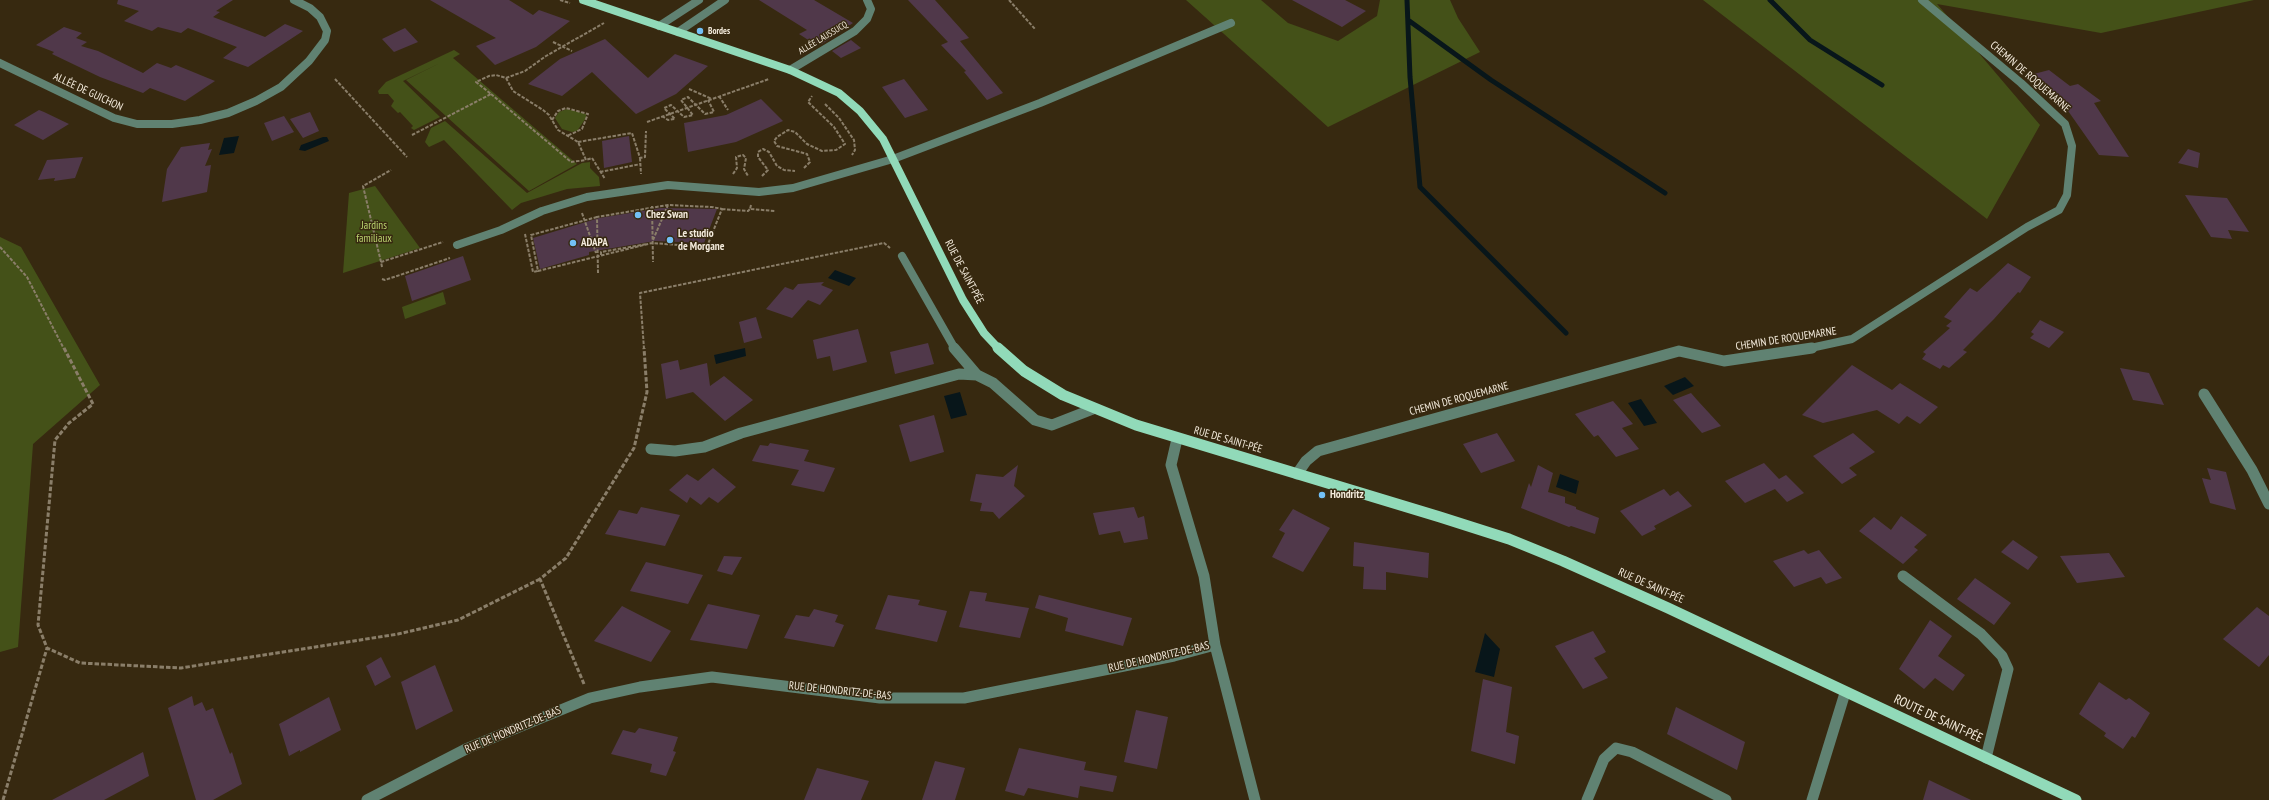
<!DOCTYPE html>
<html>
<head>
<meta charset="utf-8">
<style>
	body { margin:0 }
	canvas { display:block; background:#372910 }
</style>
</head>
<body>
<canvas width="2269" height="800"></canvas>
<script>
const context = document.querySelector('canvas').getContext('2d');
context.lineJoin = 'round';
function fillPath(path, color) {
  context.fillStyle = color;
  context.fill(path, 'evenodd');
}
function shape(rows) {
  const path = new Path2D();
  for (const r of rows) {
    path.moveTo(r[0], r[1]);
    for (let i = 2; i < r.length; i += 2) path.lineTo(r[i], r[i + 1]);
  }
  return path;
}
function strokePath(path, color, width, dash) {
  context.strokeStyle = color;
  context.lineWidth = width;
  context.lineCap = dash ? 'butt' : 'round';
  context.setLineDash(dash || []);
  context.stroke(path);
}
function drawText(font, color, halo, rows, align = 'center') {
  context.font = font + ' "PT Sans Narrow",sans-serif';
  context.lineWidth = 3;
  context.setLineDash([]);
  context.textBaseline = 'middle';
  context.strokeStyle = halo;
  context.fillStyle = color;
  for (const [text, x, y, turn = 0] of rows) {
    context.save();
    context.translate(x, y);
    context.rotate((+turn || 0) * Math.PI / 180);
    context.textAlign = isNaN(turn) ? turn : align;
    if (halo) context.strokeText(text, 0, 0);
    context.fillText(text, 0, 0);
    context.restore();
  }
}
fillPath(shape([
	[1186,0,1261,0,1288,23,1338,41,1377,16,1380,0,1450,0,1458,18,1480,52,1328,127],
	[1703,0,2254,0,2101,33,1937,4,2040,125,1987,219],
	[454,50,460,54,453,58,577,164,529,191,406,80,440,63,403,81,440,117,414,130,411,128,413,126,400,112,398,113,391,106,394,101,388,94,379,94,378,91,386,82],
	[567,109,586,114,586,118,577,131,572,132,562,129,555,118,559,112],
	[445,121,527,193,582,163,590,162,590,168,599,177,600,186,567,189,521,203,512,210,444,140,429,147,425,142,431,128],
	[375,186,420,248,343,273,349,193],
	[0,237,21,247,100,385,33,444,18,647,0,652],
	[443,292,446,304,405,319,402,307]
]), '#445118');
fillPath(shape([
	[239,136,234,153,219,155,224,138],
	[323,137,327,137,329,141,305,151,299,150,301,145],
	[835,270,856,278,849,286,828,278],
	[745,348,746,356,716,364,714,355],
	[1685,377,1694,386,1673,395,1664,386],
	[960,392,967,415,951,419,944,396],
	[1641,399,1657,423,1644,426,1628,403],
	[1560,474,1579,481,1576,494,1556,487],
	[1485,633,1500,649,1494,677,1475,672]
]), '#08161a');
strokePath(shape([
	[1407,0,1410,77,1420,187,1566,333],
	[1770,0,1810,40,1882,85],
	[1408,20,1491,80,1665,193]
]), '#08161a', 5);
fillPath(shape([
	[118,0,233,0,216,11,220,12,213,17,265,37,285,24,303,31,248,67,223,58,237,47,188,28,181,33,158,27,152,31,124,21,139,11,117,4],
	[430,0,509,0,533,15,539,10,570,21,536,47,495,65,476,46,496,38],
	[759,0,814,0,853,23,822,44,820,42,816,45,799,34,807,30],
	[908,0,935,0,969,38,960,41,1003,93,987,100,964,72,966,71,941,45,948,42],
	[1292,0,1345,0,1366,11,1342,27],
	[64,27,82,33,76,38,87,42,81,46,98,51,143,73,157,63,171,68,176,65,215,81,185,101,150,88,143,93,100,77,52,54,54,52,36,45],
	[405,28,418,42,394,52,382,39],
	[605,39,648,78,675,54,708,66,676,94,636,114,592,72,562,96,528,84,560,59],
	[851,40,861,48,841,58,832,51],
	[2049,70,2070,86,2078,84,2101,101,2094,103,2129,157,2099,155,2059,98,2030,75],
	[904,79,928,110,905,118,882,87],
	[761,99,783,121,736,142,688,152,684,123,726,115],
	[39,110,44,112,69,124,43,140,14,125],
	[310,112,319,131,303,138,290,119],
	[284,116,294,132,272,141,264,123],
	[629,136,632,162,604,168,602,141],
	[210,143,208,150,212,149,205,166,211,165,207,192,162,202,167,169,181,147],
	[2188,149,2200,153,2198,168,2178,163],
	[83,157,75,178,54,181,55,178,38,180,47,160],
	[2185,195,2227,198,2249,232,2228,230,2232,239,2211,237],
	[661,208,717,209,704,243,655,241,589,252,589,255,540,269,533,238,599,218],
	[463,256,471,280,412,301,405,276],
	[2008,263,2031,277,2020,293,2018,292,1994,319,1963,350,1967,352,1949,368,1943,365,1940,369,1922,359,1926,354,1923,352,1950,328,1946,326,1952,321,1944,317,1970,288,1977,292],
	[824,282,821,285,833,290,820,305,808,300,792,318,766,309,785,287,793,290,798,284],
	[756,317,762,338,744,343,739,322],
	[2040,320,2064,332,2049,348,2030,338,2034,334,2031,332],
	[858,329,867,362,833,371,830,356,817,359,813,340],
	[928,343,934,364,895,374,890,352],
	[678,360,680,370,707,363,710,386,724,376,753,400,725,421,693,392,666,399,661,364],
	[1852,365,1892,390,1900,383,1938,407,1920,424,1907,416,1899,424,1877,410,1823,423,1802,415],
	[2120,368,2149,373,2164,405,2133,400],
	[1691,393,1698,401,1721,426,1702,433,1673,400],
	[1613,401,1633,424,1622,428,1639,449,1616,457,1598,435,1594,437,1575,414],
	[934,415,944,452,910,462,899,425],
	[1497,433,1515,461,1481,473,1463,444],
	[1853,433,1875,452,1849,468,1857,475,1842,484,1813,456],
	[770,443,809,450,804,461,835,468,824,492,791,485,799,470,752,461,760,445,768,446],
	[1764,463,1779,479,1786,475,1804,493,1787,502,1775,489,1745,503,1725,481],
	[1018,465,1014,486,1025,496,999,519,993,512,980,511,982,503,970,501,976,474,1003,477],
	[1538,465,1553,473,1548,492,1565,497,1565,503,1576,507,1576,509,1599,518,1595,534,1571,526,1569,527,1521,508,1529,483,1531,487],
	[713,468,736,487,718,503,709,497,701,505,690,497,687,503,669,490,687,474,698,481],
	[2207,468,2226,472,2236,510,2210,503,2202,478,2211,480],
	[1664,489,1670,496,1678,491,1692,506,1654,526,1656,529,1642,536,1620,511],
	[641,507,680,515,665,546,605,534,619,510,637,514],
	[1134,507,1138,518,1144,516,1148,539,1124,543,1120,531,1099,535,1093,513],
	[1293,509,1330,528,1303,572,1272,557,1285,533,1279,530],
	[1901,516,1927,535,1914,547,1918,550,1903,564,1859,531,1874,517,1891,530],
	[2013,540,2038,557,2028,570,2001,552],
	[1354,542,1429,553,1428,578,1386,572,1386,590,1363,589,1364,567,1353,566],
	[1804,550,1808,554,1819,550,1842,578,1826,584,1821,577,1794,587,1773,561],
	[2109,553,2125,577,2077,583,2060,556],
	[724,556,742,557,732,575,717,571],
	[646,562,703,575,688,604,630,591],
	[1975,578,2011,603,1994,625,1957,599],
	[970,591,987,593,985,601,1029,608,1020,638,959,627],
	[888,595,920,600,918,605,947,611,937,642,875,629],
	[1039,595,1132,618,1123,646,1065,631,1068,618,1035,608],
	[708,604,760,615,747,649,690,640],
	[622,606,671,631,651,662,594,641],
	[2257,607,2269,616,2269,655,2259,667,2223,639],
	[814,609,838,615,835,622,844,625,834,647,784,638,796,615,809,617],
	[1930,620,1952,636,1938,656,1965,675,1953,691,1935,678,1924,689,1899,669],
	[1593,631,1606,652,1594,658,1608,678,1583,689,1555,646],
	[381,657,391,677,375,686,366,666],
	[435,665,453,711,416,730,401,682],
	[1483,679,1512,687,1506,732,1519,736,1515,764,1471,751],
	[2099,682,2126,700,2129,698,2150,713,2135,738,2132,736,2123,749,2104,736,2106,733,2079,714],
	[192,696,194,706,202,702,206,711,213,708,230,754,232,752,242,784,213,800,196,800,168,708],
	[329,697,341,730,300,752,300,750,289,756,279,724],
	[1676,707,1745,742,1737,770,1667,734],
	[1136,710,1168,717,1157,769,1124,762],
	[639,728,678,737,673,751,676,752,666,776,650,772,652,764,611,754,623,730,635,733],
	[1019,748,1086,762,1084,770,1117,776,1113,792,1080,786,1078,798,1028,788,1024,796,1005,791],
	[143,752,149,776,104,800,52,800],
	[935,761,965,768,955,800,922,800],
	[817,768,869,781,861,800,804,800],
	[1929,780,1971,800,1923,800]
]), '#50384a');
strokePath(shape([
	[560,0,570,3],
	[1009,0,1035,29],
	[553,42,572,51],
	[506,78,513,91,543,110,549,115,558,130,578,142,586,160,592,158,605,179],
	[335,79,407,157],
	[689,89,712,99],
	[491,94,571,162,586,160],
	[719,96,728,110],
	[825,104,839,118,854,140,855,150,852,155],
	[662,116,668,120,675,119,664,108,671,105,684,117,693,115,681,100,688,97,705,114,714,112,708,100],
	[552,120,558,111,566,108,588,114,582,129,567,136],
	[647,122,769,79],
	[412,135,491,94,476,82,489,76,496,75,506,78,525,71,546,56,604,23],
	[578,142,632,133,640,158,645,157,646,131],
	[640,158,641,174],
	[804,168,810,162,807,154,777,146,774,141,777,137,788,130,795,132,807,144,822,151,836,150,845,144,834,127,808,102,812,96],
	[600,172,641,164],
	[733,174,737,168,736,157,743,155,746,158,744,169,748,176],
	[762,176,768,170,758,157,758,152,763,149,769,152,777,166,784,170,795,171],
	[751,205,750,209,775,211],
	[652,206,653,262],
	[722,209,748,211,750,209],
	[582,213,596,253],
	[597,217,531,235,538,271,652,243,691,246,708,244,722,209,712,207],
	[525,234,533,272,538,271],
	[653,240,668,205],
	[0,247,27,277,64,349],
	[601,255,601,252,647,244],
	[381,262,363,186,391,170],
	[382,267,381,262,443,242],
	[598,273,597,217,668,205,712,207],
	[382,279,385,280,450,258],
	[644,349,640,293,884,243,890,248]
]), '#8a7e69', 2, [3.5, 1.5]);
strokePath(shape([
	[64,348,93,404,69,423,55,440,38,625,47,648,80,663,181,668,398,634,458,620,540,579],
	[584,684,540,579,566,558,634,448,647,392,644,348],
	[3,800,47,648]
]), '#8a7e69', 3, [4.5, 2]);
strokePath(shape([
	[659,26,699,0],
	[678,32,725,0],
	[0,63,114,118,137,124,172,124,200,120,228,113,256,101,281,87,309,61,325,40,327,31,320,17,310,8,294,0],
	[790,70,855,31,867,19,871,9,867,0],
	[457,245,501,230,542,211,587,197,668,185,759,192,793,188,893,159,1040,103,1231,23],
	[902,256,955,349],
	[1806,349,1852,339,2027,227,2059,210,2067,195,2072,146,2065,124,2021,83,1922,0]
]), '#608272', 8);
strokePath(shape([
	[954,348,977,375],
	[2204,394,2252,470,2269,504],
	[651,449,675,451,704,447,741,433,959,374,977,375,993,383,1035,420,1052,425,1093,409],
	[1297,474,1306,461,1318,451,1679,351,1724,361,1812,348],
	[1903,576,1981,634,2002,656,2008,669,1986,758],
	[1215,645,1255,800],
	[367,800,468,748,590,698,640,687,712,677,880,698,964,698,1174,656,1215,645,1204,576,1171,465,1177,439],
	[1587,800,1604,759,1616,748,1632,752,1726,800],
	[1812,800,1845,693]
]), '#608272', 11);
strokePath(shape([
	[583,0,790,70,839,93,860,111,883,139,963,300,984,333,999,349]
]), '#91dab9', 8);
strokePath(shape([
	[998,348,1024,371,1063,395,1136,425,1440,517,1509,539,1563,561,1668,608,2076,800]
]), '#91dab9', 11);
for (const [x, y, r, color] of [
	[700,31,4,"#73c0f6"],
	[638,215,4,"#73c0f6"],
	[670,240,4,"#73c0f6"],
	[573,243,4,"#73c0f6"],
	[1322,495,4,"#73c0f6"]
]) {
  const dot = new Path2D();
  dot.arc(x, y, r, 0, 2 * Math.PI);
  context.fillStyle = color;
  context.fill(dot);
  strokePath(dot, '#372910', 1.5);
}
drawText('bold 9px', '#f3eadb', '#372910', [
	["Bordes",708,31]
], 'left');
drawText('9px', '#f3eadb', '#372910', [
	["ALLÉE LAUSSUCQ",823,38,-31]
]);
drawText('11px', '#f3eadb', '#372910', [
	["CHEMIN DE ROQUEMARNE",2030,77,41],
	["ALLÉE DE GUICHON",88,92,25],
	["RUE DE SAINT-PÉE",964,272,62],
	["CHEMIN DE ROQUEMARNE",1786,339,-9],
	["CHEMIN DE ROQUEMARNE",1459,399,-15],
	["RUE DE SAINT-PÉE",1228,440,16],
	["RUE DE SAINT-PÉE",1651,586,24],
	["RUE DE HONDRITZ-DE-BAS",1159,657,-13],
	["RUE DE HONDRITZ-DE-BAS",840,691,6],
	["RUE DE HONDRITZ-DE-BAS",513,730,-23]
]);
drawText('bold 11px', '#f3eadb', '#372910', [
	["Chez Swan",646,215],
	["Le studio",678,234],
	["de Morgane",678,247],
	["ADAPA",581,243],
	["Hondritz",1330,495]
], 'left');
drawText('11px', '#bdd771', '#372910', [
	["Jardins",374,226],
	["familiaux",374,239]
]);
drawText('13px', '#f3eadb', '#372910', [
	["ROUTE DE SAINT-PÉE",1938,719,25]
]);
</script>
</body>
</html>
